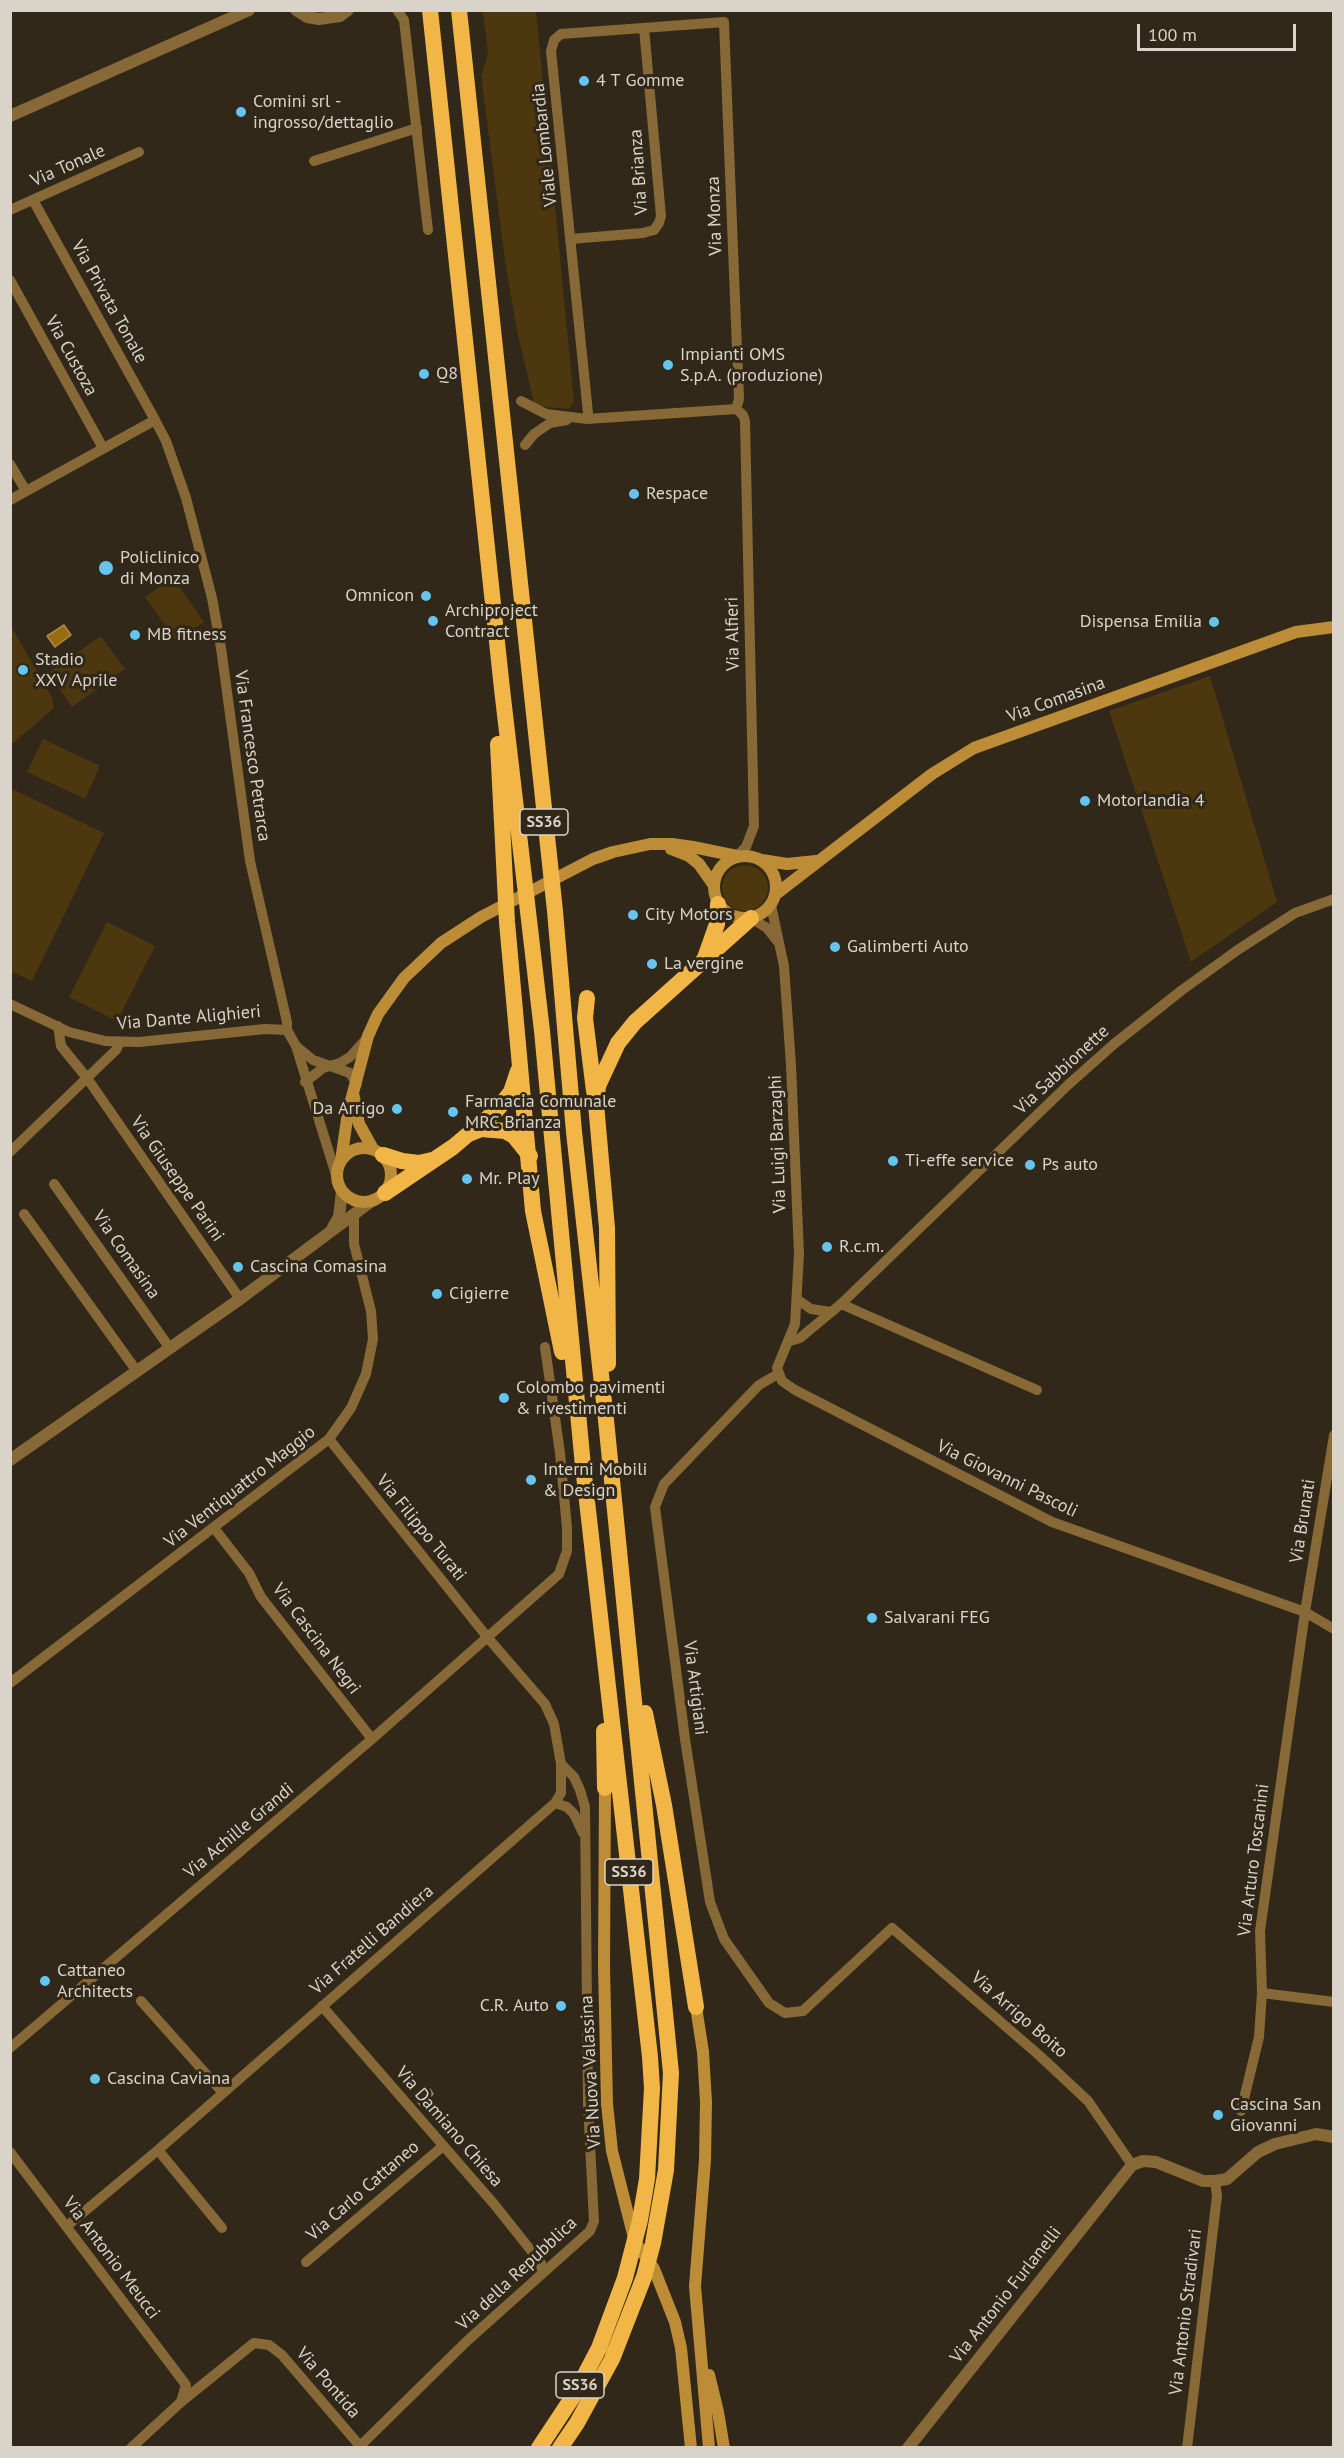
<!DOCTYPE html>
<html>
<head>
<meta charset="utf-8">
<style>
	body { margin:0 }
	#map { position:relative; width:1344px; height:2458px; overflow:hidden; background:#312819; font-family:"PT Sans",sans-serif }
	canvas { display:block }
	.frame { position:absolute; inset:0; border:12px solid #d9d3ca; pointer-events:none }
	.scale { position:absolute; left:1137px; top:24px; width:159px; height:27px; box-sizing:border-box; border:3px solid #d9d3ca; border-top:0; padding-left:8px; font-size:18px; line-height:21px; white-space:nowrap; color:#d9d3ca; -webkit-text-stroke:4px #312819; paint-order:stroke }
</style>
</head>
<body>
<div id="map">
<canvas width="1344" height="2458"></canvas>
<div class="frame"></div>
<div class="scale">100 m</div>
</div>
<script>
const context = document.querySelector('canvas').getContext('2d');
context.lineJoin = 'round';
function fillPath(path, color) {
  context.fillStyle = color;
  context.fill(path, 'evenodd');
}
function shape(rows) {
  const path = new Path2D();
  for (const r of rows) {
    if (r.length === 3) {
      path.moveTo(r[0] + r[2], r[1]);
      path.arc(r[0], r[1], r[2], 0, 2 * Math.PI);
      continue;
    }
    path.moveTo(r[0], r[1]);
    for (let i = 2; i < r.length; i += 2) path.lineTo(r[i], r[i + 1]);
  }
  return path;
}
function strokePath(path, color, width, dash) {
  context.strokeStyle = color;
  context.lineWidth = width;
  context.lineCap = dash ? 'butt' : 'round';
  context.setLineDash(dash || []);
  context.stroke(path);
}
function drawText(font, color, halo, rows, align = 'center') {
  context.font = font + ' "PT Sans",sans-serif';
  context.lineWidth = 6;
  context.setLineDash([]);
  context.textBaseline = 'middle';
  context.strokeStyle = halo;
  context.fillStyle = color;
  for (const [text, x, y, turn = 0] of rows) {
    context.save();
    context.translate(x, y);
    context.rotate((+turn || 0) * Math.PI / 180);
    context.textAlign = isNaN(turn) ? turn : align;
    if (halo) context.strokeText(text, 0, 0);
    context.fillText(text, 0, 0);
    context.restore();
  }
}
fillPath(shape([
	[483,11,536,11,574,401,569,409,545,407,534,403,517,331,505,261,481,75,488,54],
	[173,577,204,622,176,641,145,597],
	[11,626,53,699,53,709,11,745],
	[101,636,125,669,72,707,48,673],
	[1210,676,1277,902,1191,962,1109,711],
	[43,739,100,766,85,799,27,772],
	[10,788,104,833,32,981,11,971],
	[745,888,23],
	[107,922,155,946,117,1021,69,997]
]), '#4c370f');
const water = shape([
	[64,625,71,635,55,647,47,636,64,625],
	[430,2089,433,2094,421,2106,415,2099,425,2090,430,2089]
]);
fillPath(water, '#986c11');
strokePath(water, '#ac8b48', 1.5);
strokePath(shape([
	[397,10,404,20,428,230],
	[314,161,417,128],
	[33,200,155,420,166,441,186,498,212,598,221,648,250,861,287,1022,287,1030],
	[10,210,139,152],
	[571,239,643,233,654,230,659,223,661,216,644,28],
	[10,280,103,448],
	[521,401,546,414,587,419,736,409],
	[736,409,743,415,745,421,754,826,746,847,737,856],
	[587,419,588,413,551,51,554,40,561,34,724,22,739,399,736,409],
	[525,445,534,434,550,423,567,420],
	[10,464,26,491],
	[10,500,155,420],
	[771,905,784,966,791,1065,799,1254,795,1324,777,1368,782,1381,795,1390,1052,1522,1305,1612,1334,1629],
	[751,918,767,928,777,941],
	[10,1004,69,1032,105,1041,139,1042,265,1029,287,1030,296,1046,337,1178],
	[58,1026,61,1046,87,1078,240,1299],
	[296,1046,313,1060,350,1073,357,1084],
	[305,1082,323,1068,340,1063,350,1057,367,1038],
	[10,1152,116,1050,120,1042],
	[54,1184,169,1347],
	[24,1214,136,1370],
	[798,1300,811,1309,831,1312],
	[841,1304,1037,1390],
	[790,1341,800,1338,841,1304,1069,1084,1114,1044,1182,990,1239,949,1295,913,1334,899],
	[778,1374,759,1385,664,1484,655,1507,685,1739,710,1902,724,1939,769,2003,785,2013,803,2011,892,1928,1040,2056,1088,2101,1132,2165],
	[214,1528,249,1573,261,1597,372,1739],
	[10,1683,329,1439,351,1408,366,1374,373,1339,371,1311,354,1244,354,1214],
	[555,1803,567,1807,574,1814,583,1833],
	[1262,1993,1334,2002],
	[141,2001,223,2093],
	[322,2006,494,2204,541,2263,540,2274],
	[10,2048,372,1739,559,1574,567,1551,567,1528,560,1453,545,1347],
	[1241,2111,1259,2037,1262,1993,1260,1931,1305,1612,1334,1435],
	[158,2150,222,2228],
	[10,2152,186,2385,181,2402,131,2448],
	[67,2226,158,2150,555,1803,561,1793,561,1764,554,1724,545,1704,488,1638,329,1439],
	[306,2262,443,2146],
	[181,2402,254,2343,269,2345,282,2355,360,2446],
	[358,2448,467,2341,590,2231,594,2221,588,2105,585,1807,580,1790,574,1777,561,1764],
	[1187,2448,1217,2196,1215,2181]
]), '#876937', 10);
strokePath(shape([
	[296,10,307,17,319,19,340,16,348,10],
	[10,116,249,10],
	[333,1227,339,1217,342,1191],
	[10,1460,240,1299,373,1200],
	[908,2448,1132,2165,1143,2161,1156,2162,1203,2181,1215,2181,1227,2179,1258,2152,1275,2144,1316,2134,1334,2137]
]), '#876937', 12);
strokePath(shape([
	[671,849,689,856,699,864,713,884],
	[745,887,31],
	[762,860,787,864,816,861],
	[776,894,932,774,974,748,1296,632,1334,627],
	[354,1097,359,1124,373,1149],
	[364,1175,27],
	[341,1161,348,1112,368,1036,378,1014,404,978,441,943,481,917,593,859,613,852,650,844,672,844,693,847,737,856],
	[605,1788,604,1966,607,2104,612,2151,635,2242,654,2269,675,2322,681,2348,691,2448],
	[696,2007,703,2052,706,2102,705,2160,695,2286,709,2448],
	[709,2375,718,2412,724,2448]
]), '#bc8c36', 12);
strokePath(shape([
	[430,10,502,689,542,1031,583,1466,650,2057,652,2088,647,2179,640,2220,625,2278,599,2348,576,2392,539,2448],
	[459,10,555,911,574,1132,606,1420,671,2073,666,2170,653,2243,644,2277,612,2359,577,2423,560,2448],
	[498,744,507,922,533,1211,562,1352],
	[705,958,717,924,718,904],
	[587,998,585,1018,594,1091],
	[471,1133,481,1129,505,1131,514,1136,530,1156],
	[383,1155,402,1161,419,1163,432,1160],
	[385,1193,453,1147,497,1110,511,1092,518,1071],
	[608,1364,607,1228,596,1104,598,1086,618,1043,635,1022,751,918],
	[645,1713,664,1805,696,2007],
	[604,1731,605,1788]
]), '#f2b646', 16);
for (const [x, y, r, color] of [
	[584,81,6,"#65c5ef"],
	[241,112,6,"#65c5ef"],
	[668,365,6,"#65c5ef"],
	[424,374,6,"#65c5ef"],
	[634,494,6,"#65c5ef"],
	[106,568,8,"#65c5ef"],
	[426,596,6,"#65c5ef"],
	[433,621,6,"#65c5ef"],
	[1214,622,6,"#65c5ef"],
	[135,635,6,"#65c5ef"],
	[23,670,6,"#65c5ef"],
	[1085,801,6,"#65c5ef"],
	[633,915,6,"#65c5ef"],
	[835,947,6,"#65c5ef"],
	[652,964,6,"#65c5ef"],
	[397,1109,6,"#65c5ef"],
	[453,1112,6,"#65c5ef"],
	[893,1161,6,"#65c5ef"],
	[1030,1165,6,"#65c5ef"],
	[467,1179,6,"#65c5ef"],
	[827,1247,6,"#65c5ef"],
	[238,1267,6,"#65c5ef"],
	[437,1294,6,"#65c5ef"],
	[504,1398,6,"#65c5ef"],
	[531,1480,6,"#65c5ef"],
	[872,1618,6,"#65c5ef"],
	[45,1981,6,"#65c5ef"],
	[561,2006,6,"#65c5ef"],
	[95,2079,6,"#65c5ef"],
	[1218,2115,6,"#65c5ef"]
]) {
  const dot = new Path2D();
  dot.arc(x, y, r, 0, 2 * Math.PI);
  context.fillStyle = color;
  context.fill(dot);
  strokePath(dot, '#312819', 2);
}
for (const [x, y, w] of [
	[544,822,48],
	[629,1872,48],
	[580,2385,48]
]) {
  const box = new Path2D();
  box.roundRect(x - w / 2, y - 13, w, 26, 4.5);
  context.fillStyle = '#312819';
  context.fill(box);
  strokePath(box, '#d9d3ca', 1.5);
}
drawText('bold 16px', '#d9d3ca', null, [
	["SS36",544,822],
	["SS36",629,1872],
	["SS36",580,2385]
]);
drawText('18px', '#d9d3ca', '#312819', [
	["4 T Gomme",596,81],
	["Comini srl -",253,102],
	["ingrosso/dettaglio",253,123],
	["Impianti OMS",680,355],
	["S.p.A. (produzione)",680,376],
	["Q8",436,374],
	["Respace",646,494],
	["Policlinico",120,558],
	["di Monza",120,579],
	["Omnicon",414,596,"right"],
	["Archiproject",445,611],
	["Contract",445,632],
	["Dispensa Emilia",1202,622,"right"],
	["MB fitness",147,635],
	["Stadio",35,660],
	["XXV Aprile",35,681],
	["Motorlandia 4",1097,801],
	["City Motors",645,915],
	["Galimberti Auto",847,947],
	["La vergine",664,964],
	["Farmacia Comunale",465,1102],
	["MRC Brianza",465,1123],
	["Da Arrigo",385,1109,"right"],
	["Ti-effe service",905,1161],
	["Ps auto",1042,1165],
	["Mr. Play",479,1179],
	["R.c.m.",839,1247],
	["Cascina Comasina",250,1267],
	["Cigierre",449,1294],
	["Colombo pavimenti",516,1388],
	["& rivestimenti",516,1409],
	["Interni Mobili",543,1470],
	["& Design",543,1491],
	["Salvarani FEG",884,1618],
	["Cattaneo",57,1971],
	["Architects",57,1992],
	["C.R. Auto",549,2006,"right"],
	["Cascina Caviana",107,2079],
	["Cascina San",1230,2105],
	["Giovanni",1230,2126]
], 'left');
drawText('18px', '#d9d3ca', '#312819', [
	["Viale Lombardia",545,145,-96],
	["Via Tonale",68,166,-24],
	["Via Brianza",639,172,-94],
	["Via Monza",715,216,-92],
	["Via Privata Tonale",109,302,61],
	["Via Custoza",71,356,61],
	["Via Alfieri",733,634,-91],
	["Via Comasina",1056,700,-20],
	["Via Francesco Petrarca",252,756,82],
	["Via Dante Alighieri",189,1018,-5],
	["Via Sabbionette",1062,1070,-43],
	["Via Luigi Barzaghi",778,1144,-92],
	["Via Giuseppe Parini",177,1179,55],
	["Via Comasina",126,1255,55],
	["Via Giovanni Pascoli",1007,1479,26],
	["Via Ventiquattro Maggio",240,1487,-38],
	["Via Brunati",1303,1521,-81],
	["Via Filippo Turati",421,1528,51],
	["Via Cascina Negri",316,1639,53],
	["Via Artigiani",695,1688,83],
	["Via Achille Grandi",239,1831,-40],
	["Via Arturo Toscanini",1254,1860,-83],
	["Via Fratelli Bandiera",372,1940,-41],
	["Via Arrigo Boito",1019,2015,41],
	["Via Nuova Valassina",591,2072,-93],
	["Via Damiano Chiesa",449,2127,49],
	["Via Carlo Cattaneo",363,2191,-41],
	["Via Antonio Meucci",111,2258,53],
	["Via della Repubblica",517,2274,-43],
	["Via Antonio Furlanelli",1006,2295,-52],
	["Via Antonio Stradivari",1186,2312,-83],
	["Via Pontida",328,2383,49]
]);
</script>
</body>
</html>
